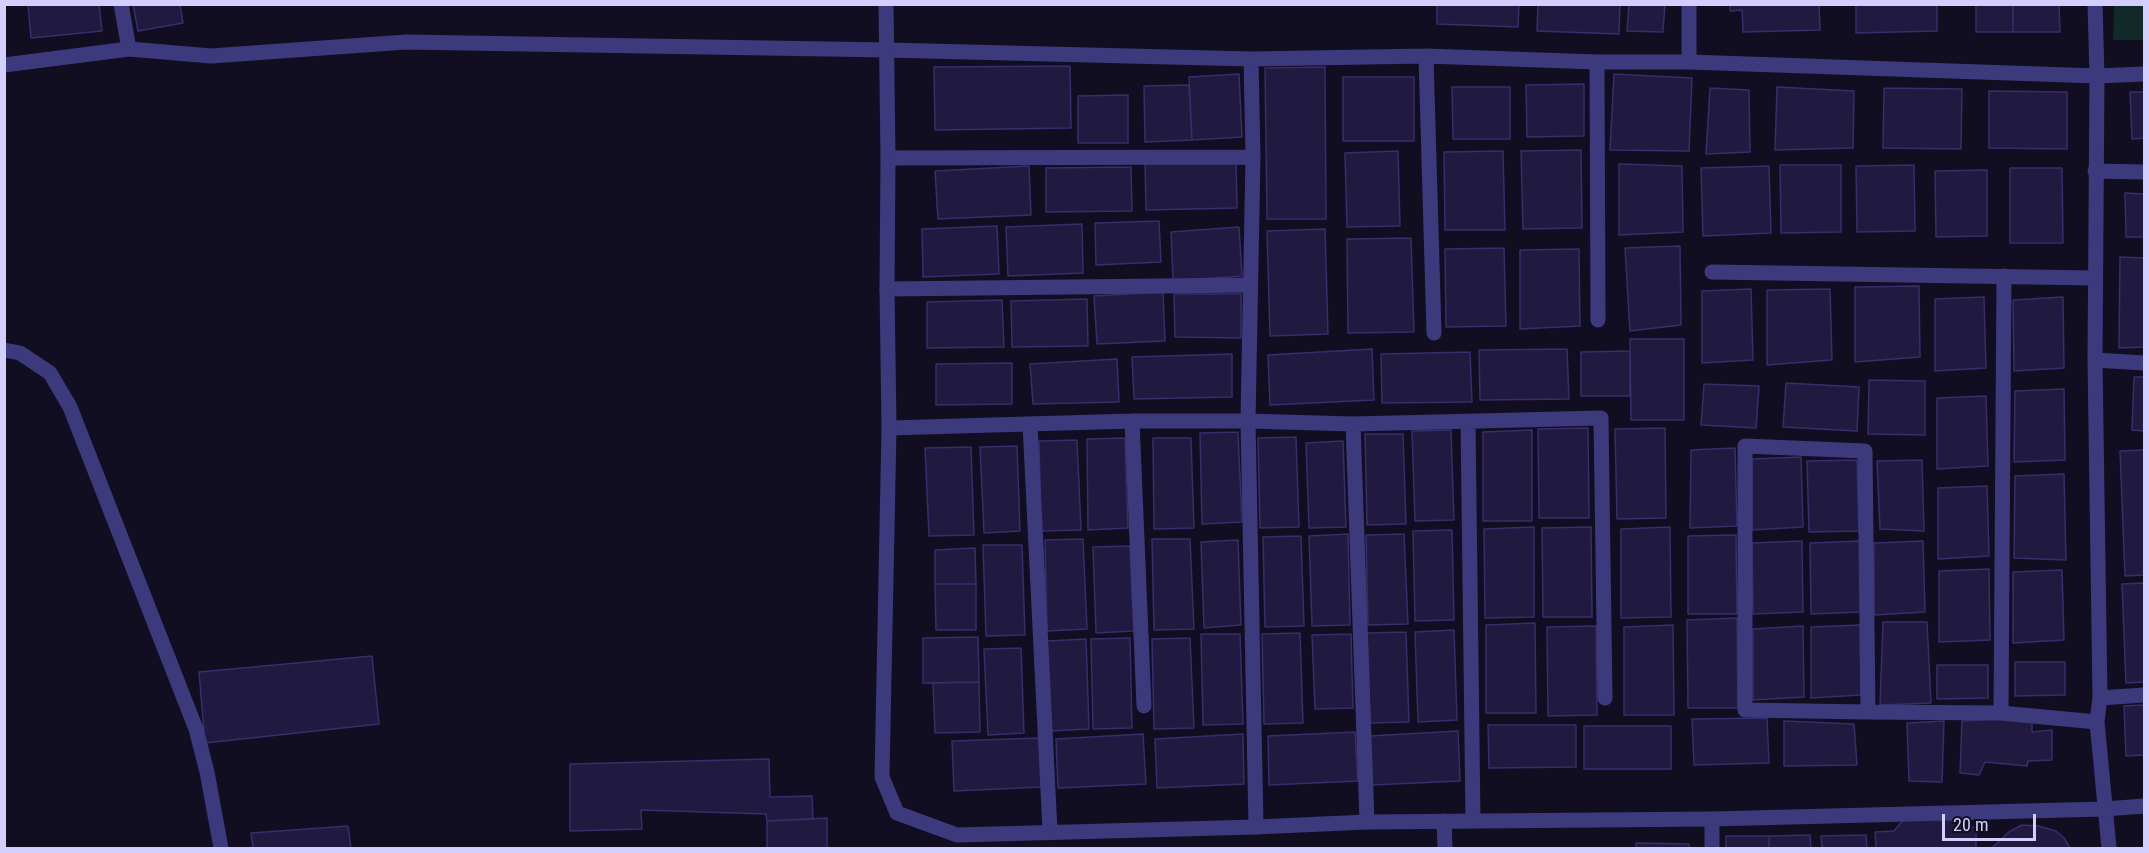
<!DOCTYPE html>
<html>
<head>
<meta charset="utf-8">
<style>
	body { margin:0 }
	#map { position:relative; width:2149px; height:853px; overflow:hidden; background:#100e20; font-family:"Roboto Condensed",sans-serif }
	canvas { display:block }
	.frame { position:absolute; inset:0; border:6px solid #d3cefd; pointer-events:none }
	.scale { position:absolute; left:1942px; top:814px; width:94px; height:27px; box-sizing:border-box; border:3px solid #d3cefd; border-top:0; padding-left:8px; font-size:18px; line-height:21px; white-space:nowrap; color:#d3cefd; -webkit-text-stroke:4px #100e20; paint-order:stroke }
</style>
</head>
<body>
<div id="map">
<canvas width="2149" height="853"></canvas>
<div class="frame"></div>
<div class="scale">20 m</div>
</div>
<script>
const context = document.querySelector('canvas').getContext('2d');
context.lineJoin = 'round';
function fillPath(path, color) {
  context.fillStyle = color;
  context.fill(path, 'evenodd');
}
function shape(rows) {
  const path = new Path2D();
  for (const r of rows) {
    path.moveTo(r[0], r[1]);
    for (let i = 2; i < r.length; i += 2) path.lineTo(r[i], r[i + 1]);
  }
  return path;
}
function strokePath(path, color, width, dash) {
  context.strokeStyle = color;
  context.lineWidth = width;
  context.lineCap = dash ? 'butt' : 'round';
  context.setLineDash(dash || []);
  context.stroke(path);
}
fillPath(shape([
	[2114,5,2144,5,2144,40,2113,40]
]), '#112928');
const building = shape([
	[28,4,99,4,102,31,31,38,28,4],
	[133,4,180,4,183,23,138,31,133,4],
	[1437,4,1519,4,1518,27,1437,24,1437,4],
	[1538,4,1620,4,1619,34,1537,31,1538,4],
	[1629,4,1665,4,1663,32,1627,31,1629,4],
	[1730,4,1819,4,1820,30,1743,32,1742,10,1730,11,1730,4],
	[1856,4,1937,4,1937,31,1856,33,1856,4],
	[1976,4,2013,4,2013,32,1976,32,1976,4],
	[2013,4,2059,4,2060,32,2013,32,2013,4],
	[1070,66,1071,128,935,130,934,67,1070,66],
	[1325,67,1326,219,1267,219,1265,68,1325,67],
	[1239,74,1242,137,1192,140,1189,77,1239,74],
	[1614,74,1692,78,1689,151,1610,150,1614,74],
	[1343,77,1414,77,1414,141,1343,141,1343,77],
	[1584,84,1584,136,1527,137,1526,85,1584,84],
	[1189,85,1192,140,1145,142,1144,86,1189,85],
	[1452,87,1510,87,1510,139,1453,139,1452,87],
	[1777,87,1854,91,1853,148,1775,150,1777,87],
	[1710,88,1749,90,1750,152,1706,154,1710,88],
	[1884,88,1962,89,1961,149,1883,148,1884,88],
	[1989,91,2067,92,2067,149,1989,148,1989,91],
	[2130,92,2144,92,2144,138,2132,139,2130,92],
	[1128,95,1128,143,1078,143,1078,96,1128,95],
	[1581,150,1582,228,1523,229,1521,151,1581,150],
	[1398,151,1400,226,1347,227,1345,153,1398,151],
	[1503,151,1505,230,1445,230,1444,152,1503,151],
	[1236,162,1237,208,1146,210,1145,164,1236,162],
	[1619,164,1682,166,1683,232,1619,235,1619,164],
	[1780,165,1841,165,1841,232,1781,233,1780,165],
	[1914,165,1915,231,1857,232,1856,166,1914,165],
	[1029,166,1031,215,938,219,935,171,1029,166],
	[1769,166,1771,233,1703,236,1701,168,1769,166],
	[1131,167,1132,211,1046,212,1046,168,1131,167],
	[2010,168,2062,168,2063,243,2010,243,2010,168],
	[1987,170,1987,236,1936,237,1935,171,1987,170],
	[2125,193,2144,194,2144,237,2126,237,2125,193],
	[1159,221,1161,262,1096,265,1095,223,1159,221],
	[1082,224,1083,273,1008,276,1006,227,1082,224],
	[997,226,999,274,923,277,922,229,997,226],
	[1239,227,1242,276,1173,281,1171,232,1239,227],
	[1325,229,1328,334,1270,336,1267,231,1325,229],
	[1411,238,1414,332,1348,333,1347,239,1411,238],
	[1680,246,1681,325,1630,331,1625,248,1680,246],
	[1504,248,1506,326,1446,327,1445,249,1504,248],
	[1579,249,1580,326,1520,329,1520,250,1579,249],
	[2120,257,2144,258,2144,347,2119,348,2120,257],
	[1919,286,1920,357,1855,362,1855,287,1919,286],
	[1751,289,1753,360,1702,363,1702,291,1751,289],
	[1830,289,1832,360,1767,365,1767,290,1830,289],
	[1163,292,1165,341,1097,344,1094,296,1163,292],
	[1174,294,1241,294,1241,338,1175,337,1174,294],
	[1984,297,1986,368,1935,371,1935,299,1984,297],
	[2063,297,2064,368,2014,371,2013,300,2063,297],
	[1087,299,1088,346,1012,347,1011,301,1087,299],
	[1002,300,1004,347,927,348,927,302,1002,300],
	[1630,339,1684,339,1684,420,1631,420,1630,339],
	[1372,349,1374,400,1270,405,1268,355,1372,349],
	[1567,349,1569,399,1480,400,1479,350,1567,349],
	[1630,351,1630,396,1581,396,1581,352,1630,351],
	[1470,352,1472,402,1382,403,1381,354,1470,352],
	[1232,354,1232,397,1134,399,1132,357,1232,354],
	[1117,359,1119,402,1033,404,1030,364,1117,359],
	[1012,363,1012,404,936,405,936,364,1012,363],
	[2134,377,2144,377,2144,431,2132,430,2134,377],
	[1869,380,1925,381,1925,435,1868,434,1869,380],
	[1786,383,1859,387,1857,431,1783,427,1786,383],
	[1704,384,1759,386,1756,428,1701,425,1704,384],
	[2064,389,2065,460,2014,462,2015,391,2064,389],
	[1986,396,1988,466,1937,469,1937,398,1986,396],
	[1588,428,1589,518,1539,518,1538,429,1588,428],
	[1665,428,1666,518,1617,519,1615,429,1665,428],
	[1451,430,1454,520,1415,521,1412,431,1451,430],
	[1532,430,1532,521,1483,521,1483,432,1532,430],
	[1238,432,1242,522,1202,524,1200,433,1238,432],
	[1365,434,1403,434,1406,524,1367,525,1365,434],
	[1296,437,1299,527,1260,528,1258,438,1296,437],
	[1125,438,1128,528,1088,530,1087,439,1125,438],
	[1153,438,1191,438,1194,528,1154,529,1153,438],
	[1077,440,1081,530,1041,531,1039,441,1077,440],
	[1343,441,1346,527,1309,528,1306,443,1343,441],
	[1017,446,1020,531,984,533,980,447,1017,446],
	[971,447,974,535,929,536,925,448,971,447],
	[1735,448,1737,526,1690,528,1691,450,1735,448],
	[2144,450,2144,575,2125,576,2120,451,2144,450],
	[1801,457,1803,527,1752,530,1752,459,1801,457],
	[1857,460,1859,531,1809,532,1807,461,1857,460],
	[1922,460,1924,531,1880,529,1877,461,1922,460],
	[2064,474,2066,560,2014,558,2015,476,2064,474],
	[1987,486,1989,556,1938,559,1938,488,1987,486],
	[1534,527,1534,617,1485,618,1484,529,1534,527],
	[1591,527,1592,617,1543,617,1542,528,1591,527],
	[1670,527,1671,617,1621,618,1621,529,1670,527],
	[1452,530,1454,620,1415,621,1413,531,1452,530],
	[1348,534,1350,625,1312,626,1309,536,1348,534],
	[1404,534,1408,624,1368,625,1366,535,1404,534],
	[1736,535,1737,614,1688,614,1688,536,1736,535],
	[1301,536,1304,626,1265,627,1263,537,1301,536],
	[1083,539,1087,629,1047,631,1045,540,1083,539],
	[1152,539,1190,539,1194,629,1154,630,1152,539],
	[1238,540,1241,625,1204,628,1201,542,1238,540],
	[1802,541,1803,612,1753,614,1752,543,1802,541],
	[1860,541,1861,612,1811,614,1810,543,1860,541],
	[1923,541,1925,612,1874,615,1874,543,1923,541],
	[983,545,1022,545,1025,635,986,636,983,545],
	[1130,546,1134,631,1096,633,1093,547,1130,546],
	[975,548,976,584,935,584,935,550,975,548],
	[1989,569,1990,640,1939,642,1939,571,1989,569],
	[2062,570,2064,640,2013,643,2013,572,2062,570],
	[2144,583,2144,682,2126,683,2122,584,2144,583],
	[935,584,976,584,976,630,936,630,935,584],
	[1737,618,1738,708,1688,708,1687,620,1737,618],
	[1883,622,1927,622,1931,703,1880,705,1883,622],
	[1535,623,1536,713,1486,713,1486,625,1535,623],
	[1673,625,1674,715,1624,715,1624,627,1673,625],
	[1860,625,1861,695,1811,698,1811,627,1860,625],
	[1596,626,1597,715,1548,716,1547,627,1596,626],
	[1803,626,1804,697,1753,700,1753,629,1803,626],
	[1454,630,1457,720,1418,722,1415,632,1454,630],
	[1406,632,1409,722,1370,723,1367,633,1406,632],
	[1300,633,1303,723,1264,724,1262,634,1300,633],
	[1201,634,1240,634,1243,724,1203,725,1201,634],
	[1351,634,1353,708,1315,709,1312,635,1351,634],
	[978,637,979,682,923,683,923,638,978,637],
	[1130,638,1132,728,1093,729,1091,639,1130,638],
	[1190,638,1194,728,1154,729,1152,639,1190,638],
	[1086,639,1089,729,1050,731,1047,641,1086,639],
	[1021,648,1024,733,988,735,984,649,1021,648],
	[372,656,379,724,205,743,199,672,372,656],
	[2015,662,2065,662,2065,695,2015,696,2015,662],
	[1937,665,1988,665,1988,698,1937,699,1937,665],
	[979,682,980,732,935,733,933,683,979,682],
	[2144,705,2144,755,2126,756,2124,706,2144,705],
	[1767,718,1769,763,1694,765,1692,719,1767,718],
	[1999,719,2032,720,2032,732,2052,730,2052,760,2028,761,2027,766,1985,762,1979,775,1960,773,1962,721,1999,719],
	[1784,721,1854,724,1857,765,1784,766,1784,721],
	[1944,721,1942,782,1909,781,1907,723,1944,721],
	[1488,725,1576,725,1576,767,1489,768,1488,725],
	[1584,726,1671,726,1671,769,1584,769,1584,726],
	[1458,731,1460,781,1372,785,1370,736,1458,731],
	[1355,732,1358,781,1269,785,1268,736,1355,732],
	[1143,734,1146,784,1058,788,1056,739,1143,734],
	[1243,734,1244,784,1157,788,1155,739,1243,734],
	[1039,738,1042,787,954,791,952,741,1039,738],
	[769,759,770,797,812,796,813,819,767,821,766,814,641,810,642,829,570,831,570,764,769,759],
	[827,818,827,848,767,848,767,821,827,818],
	[1904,819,1952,820,1958,828,1976,827,1976,848,1876,848,1875,832,1894,831,1904,819],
	[2022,825,2038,826,2056,831,2064,838,2070,848,1992,848,2009,832,2022,825],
	[348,826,351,848,253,848,251,833,348,826],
	[1810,835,1811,848,1769,848,1769,836,1810,835],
	[1866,835,1867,848,1822,848,1821,836,1866,835],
	[1726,836,1769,836,1769,848,1726,848,1726,836],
	[1636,843,1689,844,1689,848,1636,848,1636,843]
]);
fillPath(building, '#211a40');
strokePath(building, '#392d6b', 1.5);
strokePath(shape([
	[121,4,129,49],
	[1689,4,1689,62],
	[2095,4,2097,76,2095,360,2100,698,2097,722,2109,848],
	[1426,56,1434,333],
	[1251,59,1253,157,1248,421,1256,827],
	[1597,62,1598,320],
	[4,65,129,49,211,56,406,42,887,50,1251,59,1426,56,1597,62,1689,62,2097,76,2144,74],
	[888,158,1253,157],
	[2095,171,2144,172],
	[1712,272,2095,278],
	[887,289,1250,285],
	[4,350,20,353,50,373,70,407,196,729,207,772,221,848],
	[2095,360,2144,363],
	[1132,421,1144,706],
	[1468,422,1473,820],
	[1030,424,1050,831],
	[1353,424,1367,822],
	[889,428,1132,421,1248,421,1353,424,1601,418,1605,698],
	[2100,698,2144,695],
	[1868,712,1865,451,1745,446,1745,710,1868,712,2001,713,2097,722],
	[2001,713,2004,276],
	[1444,821,1445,848],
	[1712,848,1712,819]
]), '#3c3a7d', 15);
strokePath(shape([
	[886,4,888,158,887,289,889,428,882,777,897,813,957,835,1256,827,1367,822,1712,819,2105,809,2144,806]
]), '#3c3a7d', 15);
</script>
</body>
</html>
